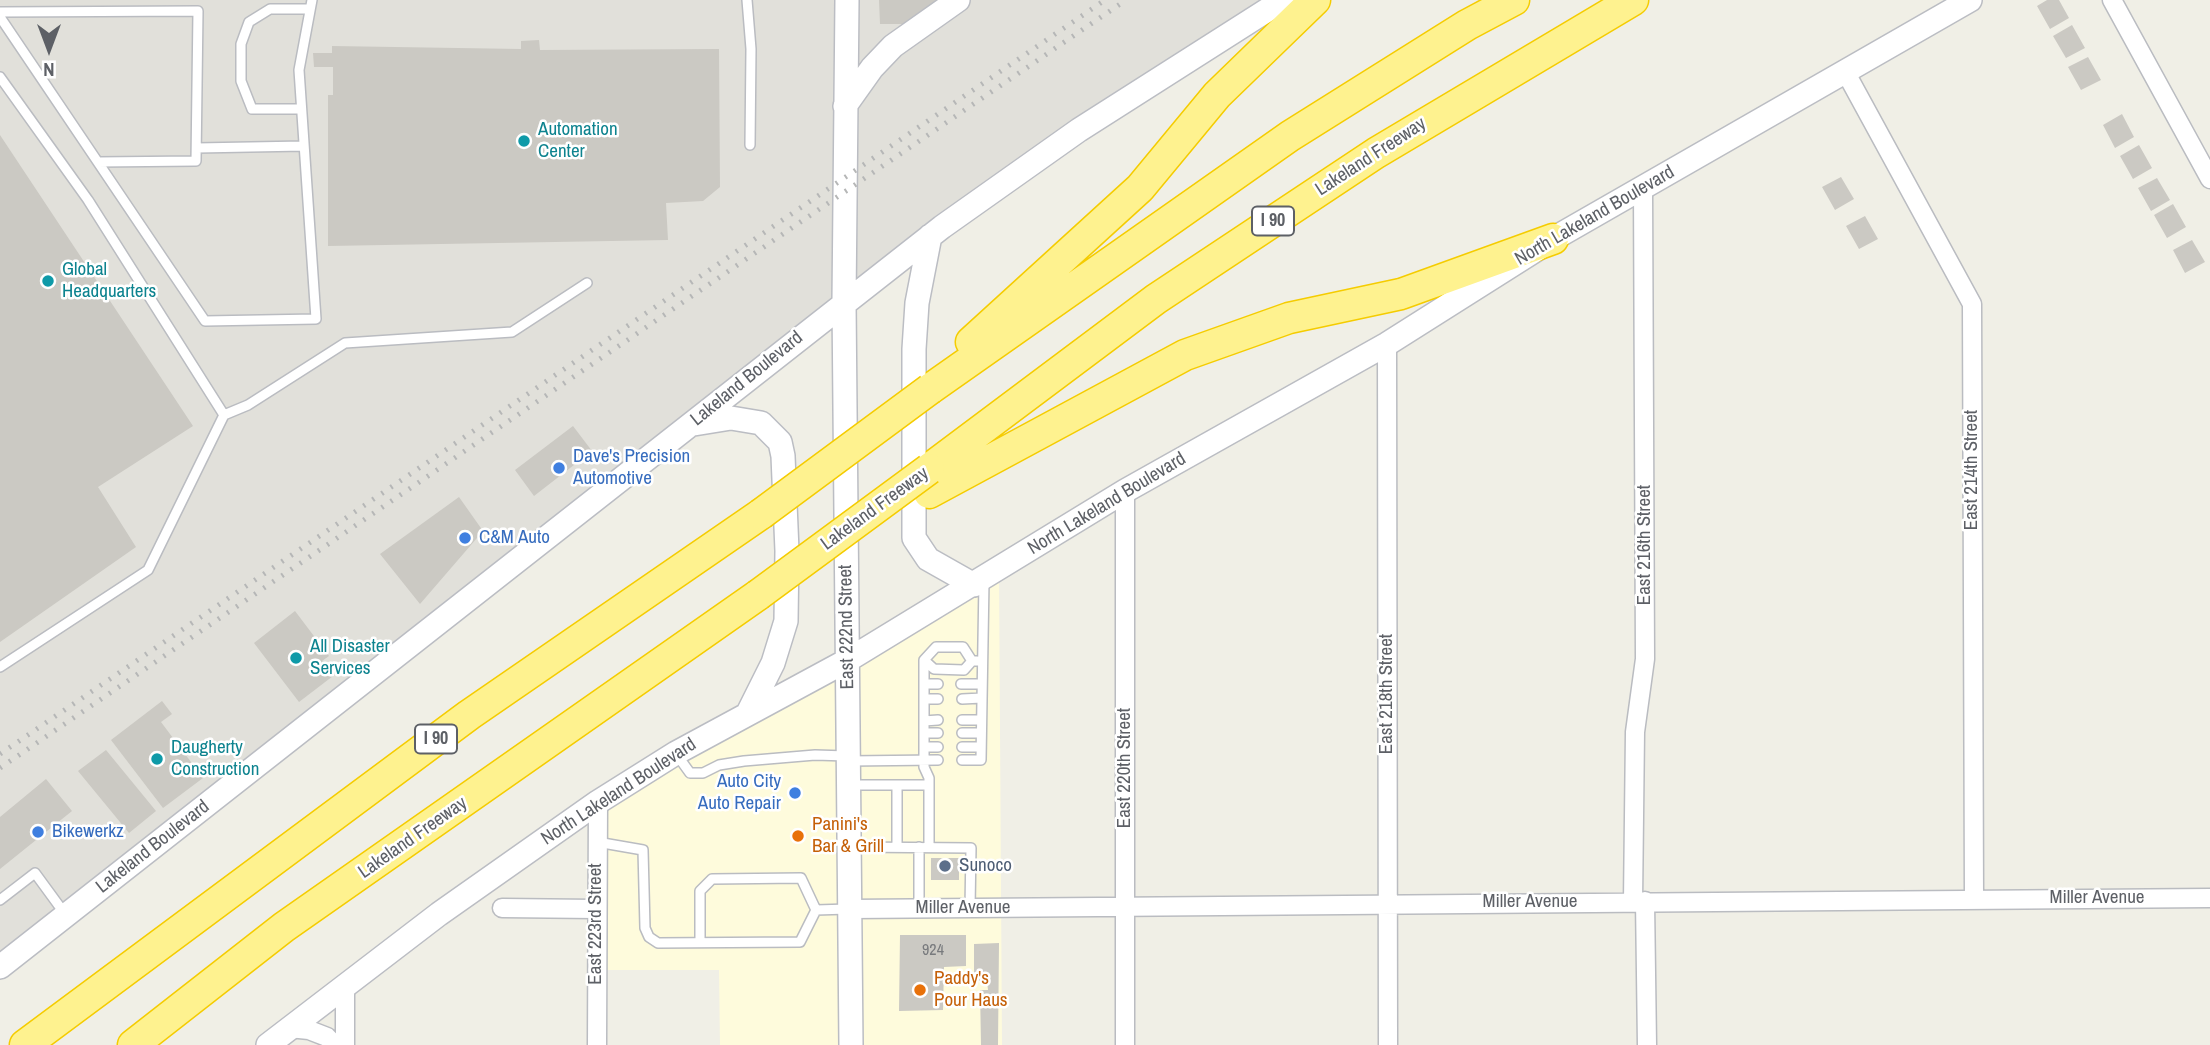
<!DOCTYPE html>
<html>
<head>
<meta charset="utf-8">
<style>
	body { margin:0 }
	#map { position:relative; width:2210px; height:1045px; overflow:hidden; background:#f0efe6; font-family:"Archivo Narrow",sans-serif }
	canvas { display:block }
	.north { position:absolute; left:14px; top:14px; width:70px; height:70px; -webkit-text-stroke:5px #fff; paint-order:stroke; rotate:180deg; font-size:19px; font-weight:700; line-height:28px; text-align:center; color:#5d6066 }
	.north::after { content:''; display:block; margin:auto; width:24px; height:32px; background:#5d6066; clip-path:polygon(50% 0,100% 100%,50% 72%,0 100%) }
</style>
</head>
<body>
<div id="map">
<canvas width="2210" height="1045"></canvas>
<div class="north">N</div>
</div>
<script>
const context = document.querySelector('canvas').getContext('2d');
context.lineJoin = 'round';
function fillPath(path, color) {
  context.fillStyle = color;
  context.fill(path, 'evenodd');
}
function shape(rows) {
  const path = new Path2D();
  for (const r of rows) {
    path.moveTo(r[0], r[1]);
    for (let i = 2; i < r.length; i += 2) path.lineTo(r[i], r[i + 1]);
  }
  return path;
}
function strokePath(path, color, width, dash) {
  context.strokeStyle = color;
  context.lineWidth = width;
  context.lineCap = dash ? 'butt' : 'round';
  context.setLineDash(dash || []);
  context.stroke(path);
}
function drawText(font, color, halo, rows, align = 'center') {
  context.font = font + ' "Archivo Narrow",sans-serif';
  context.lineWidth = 5;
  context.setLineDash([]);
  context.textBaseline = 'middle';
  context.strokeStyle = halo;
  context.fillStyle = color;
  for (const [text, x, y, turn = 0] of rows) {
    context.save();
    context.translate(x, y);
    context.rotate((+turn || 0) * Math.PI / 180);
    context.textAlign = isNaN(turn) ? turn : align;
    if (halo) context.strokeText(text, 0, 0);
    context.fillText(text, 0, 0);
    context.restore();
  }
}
fillPath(shape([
	[999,570,1002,1045,720,1045,719,970,596,970,598,802]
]), '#fefbdc');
fillPath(shape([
	[0,0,1283,0,1079,130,0,967]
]), '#e1e0da');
fillPath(shape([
	[879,0,939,0,906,24,880,24],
	[2047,0,2059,0,2069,18,2050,29,2037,6],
	[2072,25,2085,48,2066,58,2053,36],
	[539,40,540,50,719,49,720,187,703,201,666,203,668,240,328,246,328,95,333,95,333,67,314,67,313,53,332,53,332,46,521,49,521,41],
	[2088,57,2101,80,2081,90,2068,67],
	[2122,114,2134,137,2115,148,2103,125],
	[0,135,193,426,98,487,136,547,0,642],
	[2139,145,2152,168,2133,179,2120,156],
	[1841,177,1854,199,1835,210,1822,187],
	[2157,178,2170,200,2151,211,2138,188],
	[2173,204,2186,227,2167,238,2154,215],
	[1865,216,1878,239,1859,249,1846,226],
	[2192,240,2205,262,2185,273,2173,250],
	[573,426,592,451,534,496,515,470],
	[459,497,483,531,420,604,380,554],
	[295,611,329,656,322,661,333,676,299,702,254,643],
	[162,701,172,714,161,722,203,778,163,808,111,740],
	[106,750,156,811,129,833,78,771],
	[46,779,72,811,0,869,0,817],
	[931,858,959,858,959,880,931,880],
	[900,935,966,935,966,966,944,967,943,1010,899,1011],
	[999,943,998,1045,981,1045,980,990,988,990,987,981,974,981,974,944]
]), '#cbc9c3');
const lane = shape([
	[747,0,751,49,750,145],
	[0,12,198,11,196,161,98,162],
	[0,17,205,321,316,319,299,70,312,0],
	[0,77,88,200,224,415,148,570,0,667],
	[301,109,252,109,241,81,241,44,249,22,270,9,310,9],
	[197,148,304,146],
	[224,415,248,405,345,343,512,332,587,283],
	[924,660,934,669,964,670,972,661,977,661],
	[924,684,938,684],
	[961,684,982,684],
	[924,699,938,699],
	[962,699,982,698],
	[962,720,981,720],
	[924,721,938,720],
	[924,733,938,733],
	[962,733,981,733],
	[924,747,938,747],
	[962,747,981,747],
	[677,755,690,773,703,773,719,765,744,761,815,755,847,756],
	[962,760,981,760,984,581],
	[849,761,938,760],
	[850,785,929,785],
	[897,785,897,847],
	[597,842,643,850,645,928,649,937,658,943,800,942,816,910,848,909],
	[851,847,971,848,970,908],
	[919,847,919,908],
	[929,847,929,778,924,767,924,660,936,647,963,647,972,661],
	[0,900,35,873,65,914],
	[700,942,700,891,712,879,801,878,816,910]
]);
const street = shape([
	[2112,0,2210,179],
	[1846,73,1972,304,1974,899],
	[1387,344,1388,1045],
	[1125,491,1125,1045],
	[1633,901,1635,732,1645,659,1643,188],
	[1645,901,1647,1045],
	[502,908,596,909],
	[851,909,2210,898],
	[345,984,345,1045],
	[289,1028,309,1030,327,1037,335,1045],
	[597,1045,598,802]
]);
const secondary = shape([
	[847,0,844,302,851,1045],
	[845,106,872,68,893,46,958,0],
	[930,236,917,303,914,349,914,538,928,559,974,585],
	[694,424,731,418,761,423,780,442,783,456,787,551,786,621,773,663,748,713],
	[0,967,942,227,1079,130,1283,0],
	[268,1045,439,914,598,802,676,753,848,660,1125,491,1387,344,1553,239,1970,0]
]);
const highway = shape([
	[971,342,1140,188,1217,95,1315,0],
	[930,389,1290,136,1467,25,1514,0],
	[929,469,1156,299,1376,153,1633,0],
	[929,493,1185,355,1289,318,1401,294,1553,239],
	[25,1045,469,715,761,514],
	[133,1045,284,927,758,595]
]);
strokePath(lane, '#babcc1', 12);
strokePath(street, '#babcc1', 21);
strokePath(secondary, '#bbbdc3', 26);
strokePath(highway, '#f5cc00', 33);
strokePath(lane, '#fff', 9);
strokePath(street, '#fff', 18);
strokePath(secondary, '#fff', 23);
strokePath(highway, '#fef28f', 30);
strokePath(shape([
	[0,754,1105,0],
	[0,768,1126,0]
]), '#b6b7b7', 5, [2, 9]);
const highwayBridge = shape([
	[761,514,930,389],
	[758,595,929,469]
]);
strokePath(highwayBridge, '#f5cc00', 33, []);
strokePath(highwayBridge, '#fef28f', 30);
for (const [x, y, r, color] of [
	[524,141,7,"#0f9aa8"],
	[48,281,7,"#0f9aa8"],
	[559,468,7,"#3f7fe0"],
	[465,538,7,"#3f7fe0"],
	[296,658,7,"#0f9aa8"],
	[157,759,7,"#0f9aa8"],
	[795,793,7,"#3f7fe0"],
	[38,832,7,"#3f7fe0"],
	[798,836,7,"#e8710a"],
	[945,866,7,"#5c6f8a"],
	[920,990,7,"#e8710a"]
]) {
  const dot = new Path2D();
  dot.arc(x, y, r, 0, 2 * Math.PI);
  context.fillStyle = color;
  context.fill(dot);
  strokePath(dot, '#fff', 2.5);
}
drawText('16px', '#787a7d', null, [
	["924",933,951]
]);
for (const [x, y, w] of [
	[1273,221,42],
	[436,739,42]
]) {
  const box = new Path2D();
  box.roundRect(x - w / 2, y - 14.5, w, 29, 5);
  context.fillStyle = '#fff';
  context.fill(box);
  strokePath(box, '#5d6066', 2);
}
drawText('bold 18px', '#5d6066', null, [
	["I 90",1273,221],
	["I 90",436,739]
]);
drawText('19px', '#0d838f', '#fff', [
	["Automation",538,130],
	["Center",538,152],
	["Global",62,270],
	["Headquarters",62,292],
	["All Disaster",310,647],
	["Services",310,669],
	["Daugherty",171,748],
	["Construction",171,770]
], 'left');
drawText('19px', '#5d6066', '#fff', [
	["Lakeland Freeway",1371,157,-33],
	["North Lakeland Boulevard",1595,216,-30],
	["Lakeland Boulevard",747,379,-39],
	["East 214th Street",1972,470,-90],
	["North Lakeland Boulevard",1107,504,-31],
	["Lakeland Freeway",875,509,-36],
	["East 216th Street",1645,545,-90],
	["East 222nd Street",847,627,-91],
	["East 218th Street",1387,694,-90],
	["East 220th Street",1125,768,-90],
	["North Lakeland Boulevard",619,792,-33],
	["Lakeland Freeway",413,838,-35],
	["Lakeland Boulevard",153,847,-38],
	["Miller Avenue",2097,898],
	["Miller Avenue",1530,902],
	["Miller Avenue",963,908],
	["East 223rd Street",596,924,-90]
]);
drawText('19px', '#366cbe', '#fff', [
	["Dave's Precision",573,457],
	["Automotive",573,479],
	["C&M Auto",479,538],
	["Auto City",781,782,"right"],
	["Auto Repair",781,804,"right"],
	["Bikewerkz",52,832]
], 'left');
drawText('19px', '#c56008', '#fff', [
	["Panini's",812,825],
	["Bar & Grill",812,847],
	["Paddy's",934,979],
	["Pour Haus",934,1001]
], 'left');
drawText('19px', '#4e5e75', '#fff', [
	["Sunoco",959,866]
], 'left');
</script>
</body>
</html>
